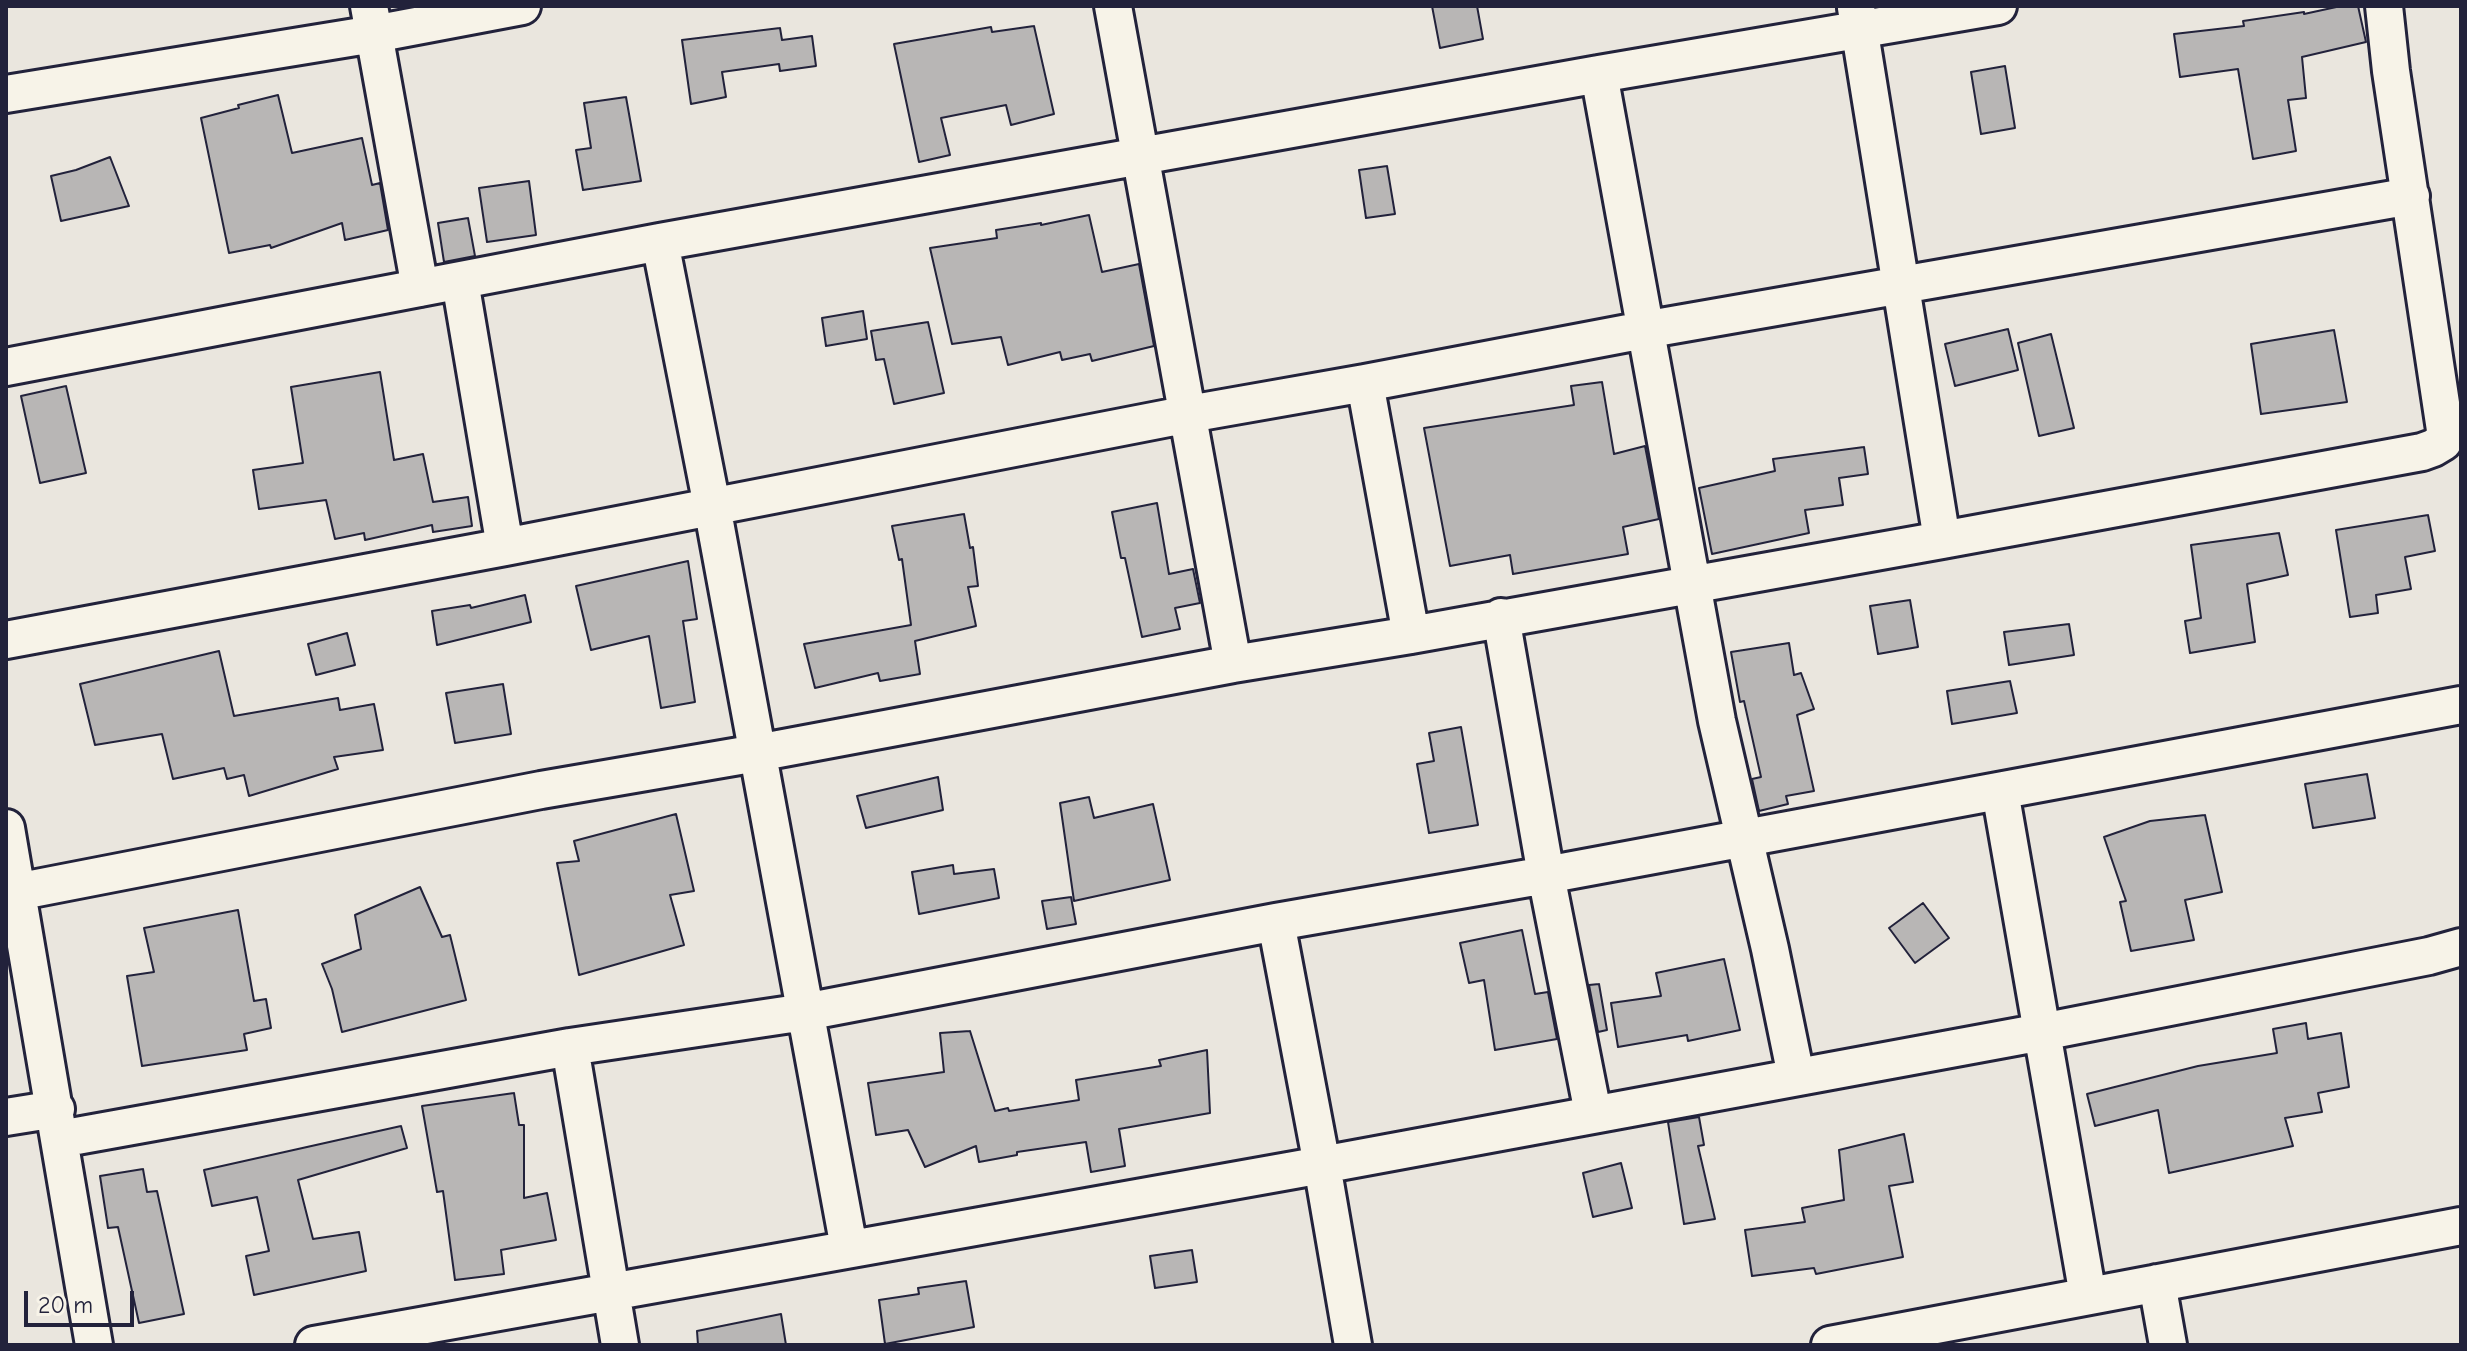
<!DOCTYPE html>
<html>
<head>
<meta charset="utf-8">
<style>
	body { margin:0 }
	#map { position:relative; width:2467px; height:1351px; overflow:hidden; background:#eae6de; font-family:"Comic Neue",sans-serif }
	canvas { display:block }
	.frame { position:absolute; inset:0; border:8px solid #22223b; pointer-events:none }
	.scale { position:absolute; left:24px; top:1291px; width:110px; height:36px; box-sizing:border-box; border:4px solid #22223b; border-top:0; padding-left:10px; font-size:24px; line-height:28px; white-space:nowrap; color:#22223b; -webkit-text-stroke:6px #f7f3e8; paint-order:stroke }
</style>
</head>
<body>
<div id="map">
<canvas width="2467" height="1351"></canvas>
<div class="frame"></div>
<div class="scale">20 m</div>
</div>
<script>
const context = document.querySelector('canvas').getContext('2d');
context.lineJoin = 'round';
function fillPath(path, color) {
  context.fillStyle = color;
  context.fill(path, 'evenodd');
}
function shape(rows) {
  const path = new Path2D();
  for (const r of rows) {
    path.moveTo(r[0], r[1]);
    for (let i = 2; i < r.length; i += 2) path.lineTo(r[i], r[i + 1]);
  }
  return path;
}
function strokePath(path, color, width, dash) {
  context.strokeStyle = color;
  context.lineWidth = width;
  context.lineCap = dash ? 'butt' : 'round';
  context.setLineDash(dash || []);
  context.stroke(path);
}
const building = shape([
	[1432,6,1477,6,1483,39,1440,48,1432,6],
	[2341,6,2358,6,2366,42,2302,57,2306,98,2288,100,2296,151,2253,159,2238,69,2180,77,2174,34,2244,26,2243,21,2304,12,2304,14,2341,6],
	[1034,26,1054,114,1011,125,1006,105,941,118,950,155,919,162,894,44,991,27,992,32,1034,26],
	[780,28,782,40,812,36,816,66,780,71,779,64,722,72,726,97,691,104,682,40,780,28],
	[2005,66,2015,128,1981,134,1971,72,2005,66],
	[278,95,292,153,362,138,372,185,380,183,388,230,345,240,342,223,271,248,270,245,229,253,201,118,239,108,238,105,278,95],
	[626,97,641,181,583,190,576,150,591,148,584,103,626,97],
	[110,157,129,206,61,221,51,176,76,170,110,157],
	[1387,166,1395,214,1366,218,1359,170,1387,166],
	[529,181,536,235,487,242,479,188,529,181],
	[1089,215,1102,272,1139,264,1154,346,1092,361,1090,354,1062,360,1060,352,1008,365,1001,337,952,344,930,248,997,238,996,230,1041,223,1041,225,1089,215],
	[468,218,475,256,444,262,438,223,468,218],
	[863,311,867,339,826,346,822,318,863,311],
	[928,322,944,393,894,404,884,359,876,360,871,331,928,322],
	[2008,329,2018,370,1955,386,1945,344,2008,329],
	[2334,330,2347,402,2261,414,2251,344,2334,330],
	[2051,334,2074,428,2039,436,2018,343,2051,334],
	[380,372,394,460,423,454,433,502,468,497,472,526,433,532,432,525,365,540,364,533,335,539,326,500,259,509,253,470,303,463,291,387,380,372],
	[1602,382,1614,454,1645,446,1659,519,1623,527,1628,554,1513,574,1510,555,1450,566,1424,428,1574,405,1571,386,1602,382],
	[66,386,86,473,40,483,21,396,66,386],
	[1864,447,1868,474,1839,478,1843,505,1805,510,1809,533,1712,554,1699,488,1775,471,1773,459,1864,447],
	[1157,503,1169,574,1193,569,1200,603,1175,608,1180,629,1142,637,1125,558,1121,558,1112,512,1157,503],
	[964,514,970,548,973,547,978,586,968,587,976,626,915,641,920,674,880,681,878,673,815,688,804,644,911,625,902,559,899,560,892,526,964,514],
	[2428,515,2435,551,2405,557,2411,589,2376,595,2378,613,2350,617,2336,530,2428,515],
	[2279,533,2288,575,2247,584,2255,642,2190,653,2185,621,2201,618,2191,545,2279,533],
	[688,561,697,619,683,621,695,702,661,708,649,636,591,650,576,586,688,561],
	[525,595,531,622,437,645,432,611,470,605,471,608,525,595],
	[1910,600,1918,647,1878,654,1870,606,1910,600],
	[2069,624,2074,655,2009,665,2004,632,2069,624],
	[347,633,355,665,316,675,308,644,347,633],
	[1789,643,1794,675,1801,673,1814,709,1797,715,1814,791,1786,796,1788,804,1759,811,1752,779,1761,777,1744,701,1740,702,1731,652,1789,643],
	[219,651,234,716,338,698,340,710,374,704,383,750,334,757,338,769,249,796,244,775,227,779,224,768,173,779,162,734,95,745,80,684,219,651],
	[2010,681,2017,713,1952,724,1947,691,2010,681],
	[503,684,511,734,455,743,446,693,503,684],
	[1461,727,1478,825,1429,833,1417,764,1434,761,1429,733,1461,727],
	[2367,774,2375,818,2313,828,2305,784,2367,774],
	[938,777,943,810,866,828,857,796,938,777],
	[1089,797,1094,818,1153,804,1170,880,1074,901,1060,803,1089,797],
	[676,814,694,891,670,895,684,945,579,975,557,863,579,861,574,841,676,814],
	[2205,815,2222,892,2185,900,2194,940,2131,951,2120,902,2126,901,2104,837,2150,821,2205,815],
	[953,865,954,874,994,869,999,898,919,914,912,872,953,865],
	[420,887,442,937,450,935,466,1000,342,1032,332,989,322,964,361,949,355,915,420,887],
	[1071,897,1076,924,1047,929,1042,901,1071,897],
	[1923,903,1949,938,1915,963,1889,928,1923,903],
	[238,910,254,1001,266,999,271,1028,244,1034,247,1050,142,1066,127,976,154,972,144,928,238,910],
	[1522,930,1535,994,1548,992,1557,1039,1495,1050,1484,980,1469,983,1460,943,1522,930],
	[1724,959,1740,1030,1688,1041,1687,1035,1618,1047,1611,1003,1661,996,1656,973,1724,959],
	[1599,984,1607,1030,1598,1032,1589,985,1599,984],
	[2306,1023,2308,1039,2341,1033,2349,1087,2318,1093,2322,1112,2285,1118,2293,1146,2169,1173,2158,1110,2095,1126,2087,1094,2198,1066,2277,1053,2273,1029,2306,1023],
	[970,1031,995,1111,1008,1108,1009,1111,1079,1100,1076,1080,1161,1066,1159,1060,1207,1050,1210,1113,1119,1129,1125,1166,1091,1172,1086,1142,1017,1152,1017,1155,979,1162,976,1146,925,1167,908,1130,876,1135,868,1083,944,1072,940,1033,970,1031],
	[514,1093,519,1125,524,1125,524,1198,547,1193,556,1240,501,1250,504,1274,455,1280,443,1191,437,1192,422,1106,514,1093],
	[1699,1117,1704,1145,1698,1146,1715,1219,1684,1224,1668,1122,1699,1117],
	[401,1126,407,1148,298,1180,313,1239,359,1232,366,1271,254,1295,246,1256,269,1251,257,1197,212,1206,204,1170,401,1126],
	[1904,1134,1913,1182,1889,1186,1903,1257,1816,1274,1814,1268,1752,1276,1745,1230,1805,1222,1802,1208,1844,1200,1839,1150,1904,1134],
	[1621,1163,1632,1208,1593,1217,1583,1173,1621,1163],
	[143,1169,147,1192,157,1191,184,1314,139,1323,118,1227,108,1228,100,1176,143,1169],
	[1192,1250,1197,1282,1155,1288,1150,1256,1192,1250],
	[966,1281,974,1327,885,1344,879,1300,919,1294,918,1288,966,1281],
	[781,1314,786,1345,698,1345,697,1331,781,1314]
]);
fillPath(building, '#b8b6b5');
strokePath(building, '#22223b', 2);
const minor = shape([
	[369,6,420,288],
	[1113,6,1233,664],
	[1856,8,1942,540],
	[1599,74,1717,721,1770,949,1796,1076],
	[6,94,374,34,522,6],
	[660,242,712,506,849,1248],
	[460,281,505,547],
	[6,367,660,242,1599,74,1998,6],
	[1365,383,1411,635],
	[1501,617,1546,875,1593,1113],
	[6,640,505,547,1189,414,1365,383,1644,330,2411,196],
	[2000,791,2088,1296],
	[6,828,94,1345],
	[6,894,541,790,757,753,1233,664,1411,635,1942,540,2422,452,2433,448,2443,442,2445,430,2391,71,2384,6],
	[1276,922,1322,1165,1353,1345],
	[570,1047,620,1345],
	[6,1117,56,1109],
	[60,1139,570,1047,805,1012,1276,922,1546,875,2461,705],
	[2157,1283,2168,1345],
	[314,1345,1322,1165,2042,1032,2429,956,2461,947],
	[1830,1345,2461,1226]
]);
strokePath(minor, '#22223b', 42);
strokePath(minor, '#f7f3e8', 36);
</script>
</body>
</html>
